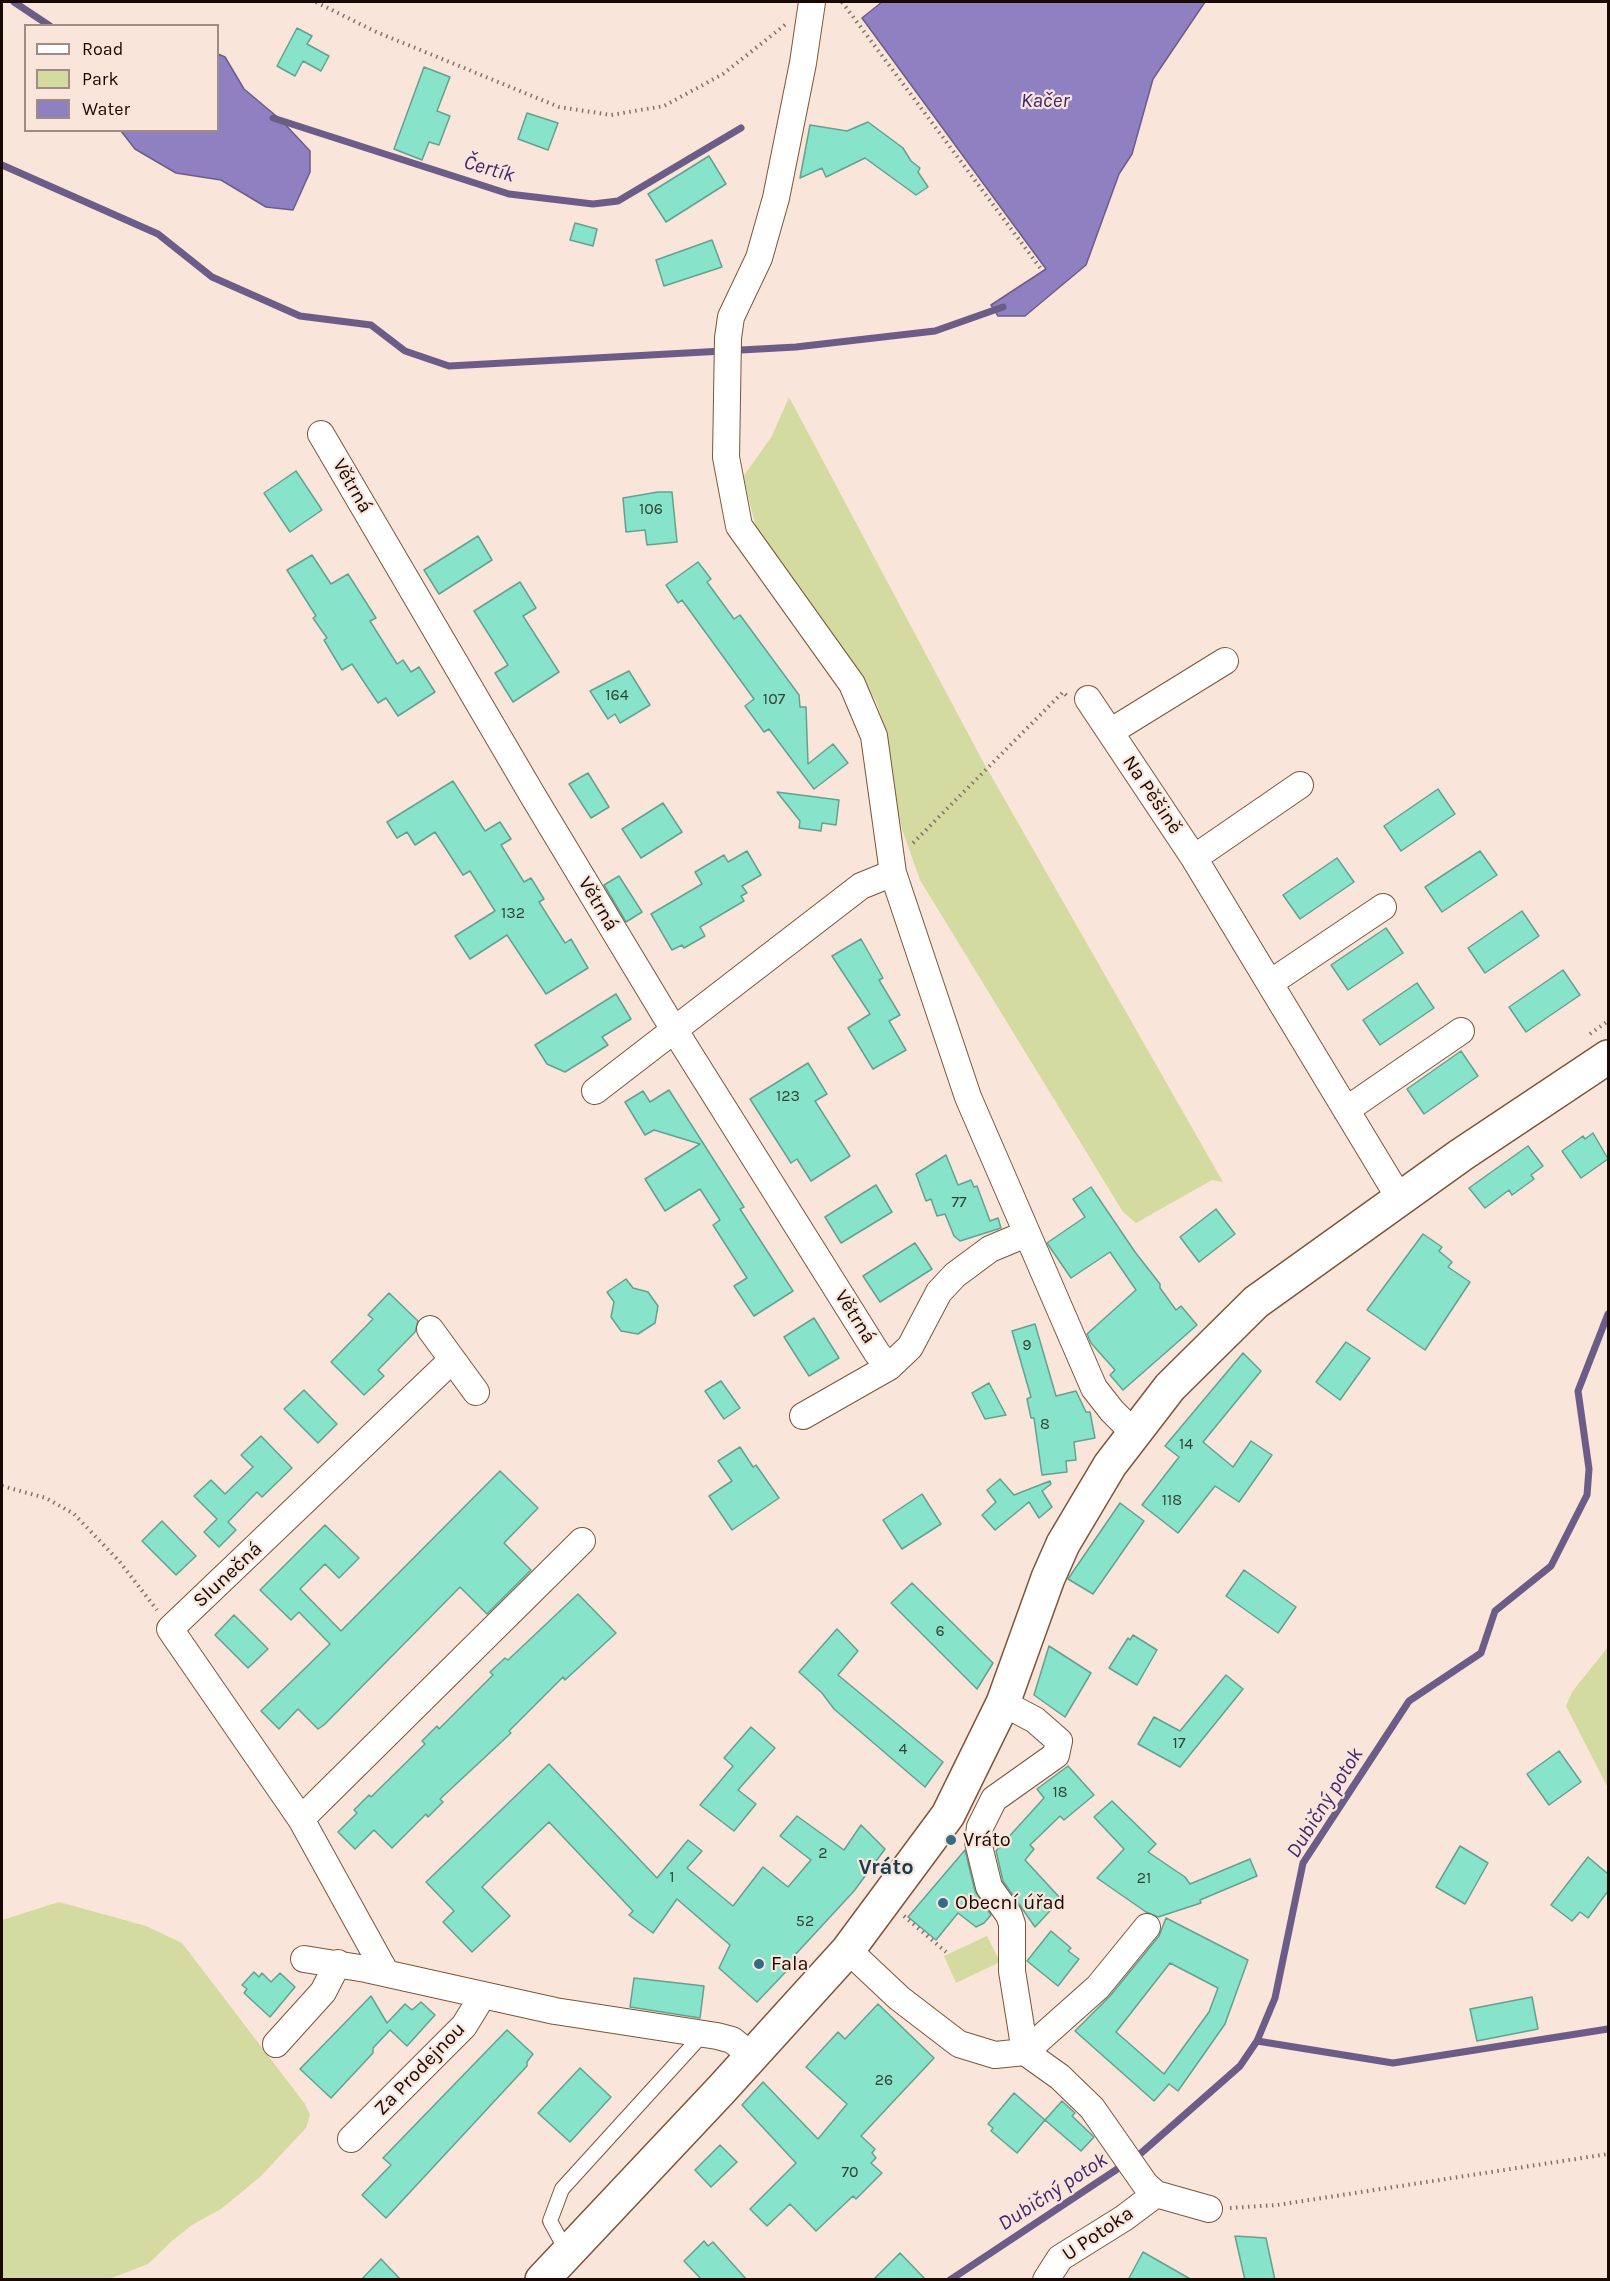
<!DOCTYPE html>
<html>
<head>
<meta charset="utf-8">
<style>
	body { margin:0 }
	#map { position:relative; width:1610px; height:2281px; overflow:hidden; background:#f9e5d9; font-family:Karla,sans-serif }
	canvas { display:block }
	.frame { position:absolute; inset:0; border:3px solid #190902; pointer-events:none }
	.legend { position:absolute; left:24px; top:24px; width:195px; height:108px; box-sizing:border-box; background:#f9e5d9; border:2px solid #9f8d83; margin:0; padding:8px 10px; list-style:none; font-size:18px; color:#190902 }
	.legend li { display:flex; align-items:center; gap:12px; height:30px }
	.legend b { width:30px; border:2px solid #9f8d83 }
</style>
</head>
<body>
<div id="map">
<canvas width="1610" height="2281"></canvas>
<div class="frame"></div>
<ul class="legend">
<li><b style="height:8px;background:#fff"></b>Road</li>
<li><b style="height:16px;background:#d3dba0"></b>Park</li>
<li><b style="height:16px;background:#8f81c1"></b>Water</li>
</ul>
</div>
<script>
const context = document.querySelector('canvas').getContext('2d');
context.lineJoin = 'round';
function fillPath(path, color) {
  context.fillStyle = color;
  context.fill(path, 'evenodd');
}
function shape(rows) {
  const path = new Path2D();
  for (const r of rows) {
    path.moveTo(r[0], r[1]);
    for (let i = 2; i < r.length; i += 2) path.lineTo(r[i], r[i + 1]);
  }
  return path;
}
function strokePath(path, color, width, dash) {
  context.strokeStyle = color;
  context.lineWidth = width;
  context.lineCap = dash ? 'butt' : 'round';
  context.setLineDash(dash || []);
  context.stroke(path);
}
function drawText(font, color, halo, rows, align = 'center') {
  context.font = font + ' Karla,sans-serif';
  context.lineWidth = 4.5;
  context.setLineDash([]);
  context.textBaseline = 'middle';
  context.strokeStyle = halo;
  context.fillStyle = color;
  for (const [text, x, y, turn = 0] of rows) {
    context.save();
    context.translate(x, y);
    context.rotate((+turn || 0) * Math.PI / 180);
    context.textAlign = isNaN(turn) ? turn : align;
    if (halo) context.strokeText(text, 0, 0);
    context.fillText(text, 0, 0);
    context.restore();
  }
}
fillPath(shape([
	[789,397,981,758,1223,1182,1212,1180,1136,1223,1123,1212,920,880,902,829,889,770,887,735,876,701,756,527,743,477,772,436],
	[1608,1647,1608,1788,1566,1706,1572,1692],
	[59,1902,146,1926,182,1943,305,2104,310,2115,306,2128,260,2177,221,2209,192,2225,173,2240,148,2264,109,2279,2,2279,2,1920],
	[987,1936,1000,1962,956,1983,944,1956]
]), '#d3dba0');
const water = shape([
	[882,2,1205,2,1153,79,1132,154,1119,174,1086,265,1025,316,998,316,991,305,1046,269,862,18,882,2],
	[218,54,225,57,244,89,281,120,310,151,310,172,293,210,266,207,221,180,176,173,135,149,121,131,218,130,218,54]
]);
fillPath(water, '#8f81c1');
strokePath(water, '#6c5d88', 1.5);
strokePath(shape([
	[14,2,50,26],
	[273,118,509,194,593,204,618,201,741,128],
	[2,165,158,234,212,277,300,316,371,325,405,351,449,366,796,347,935,331,1003,307],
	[1257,2041,1393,2063,1608,2029],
	[950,2280,1140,2154,1240,2066,1257,2041,1275,1998,1303,1863,1409,1701,1481,1653,1495,1611,1551,1566,1587,1495,1589,1469,1578,1391,1608,1314]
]), '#6c5d88', 7);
const building = shape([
	[297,28,312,36,307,44,329,56,321,71,303,61,295,76,277,66,297,28],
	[424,67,450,77,437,111,450,116,439,145,429,142,422,160,394,149,424,67],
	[527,113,558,123,548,150,518,139,527,113],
	[868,122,903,148,911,161,920,168,918,172,928,187,916,195,865,158,826,177,822,168,800,178,810,125,847,131,868,122],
	[709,156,726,184,666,222,648,194,709,156],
	[575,223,597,229,593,246,570,240,575,223],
	[712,240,722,267,664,286,656,260,712,240],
	[296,471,322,510,290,532,264,493,296,471],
	[658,492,672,492,677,542,647,545,645,530,626,532,623,498,658,492],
	[478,536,492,560,439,594,424,570,478,536],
	[312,555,331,584,348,574,376,618,370,621,397,664,403,660,411,672,419,667,435,692,398,716,386,698,378,703,352,664,342,670,324,640,327,638,313,618,316,616,287,570,312,555],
	[698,562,711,579,707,582,734,619,740,615,799,695,800,707,806,707,808,764,833,744,848,763,814,789,769,729,764,732,745,706,754,699,682,600,678,603,666,585,698,562],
	[520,582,536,608,523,616,559,672,513,702,495,673,508,665,474,611,520,582],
	[629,671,650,705,620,723,615,714,608,719,590,691,629,671],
	[588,773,609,807,591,818,569,784,588,773],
	[453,781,485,831,500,822,511,839,501,845,524,882,531,878,544,899,539,902,565,943,571,939,588,968,546,994,507,935,470,959,455,936,495,911,470,871,463,875,435,832,415,845,407,832,397,838,387,822,453,781],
	[1438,789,1455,814,1401,851,1384,826,1438,789],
	[777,792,839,800,836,825,822,823,821,831,799,828,800,821,777,792],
	[663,803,682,832,641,858,622,829,663,803],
	[747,851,761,875,742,886,747,893,741,896,744,901,700,927,705,936,684,948,682,945,672,950,651,914,702,884,695,872,724,855,728,862,747,851],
	[1480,851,1497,875,1442,912,1425,887,1480,851],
	[1337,858,1354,882,1300,919,1283,895,1337,858],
	[619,876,642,912,626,922,604,885,619,876],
	[1522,911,1539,936,1485,973,1468,948,1522,911],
	[1386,928,1403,953,1348,990,1331,965,1386,928],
	[861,939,883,978,879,980,900,1015,889,1021,906,1050,873,1069,848,1028,870,1014,832,956,861,939],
	[1563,970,1580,995,1526,1032,1509,1007,1563,970],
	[1417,983,1434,1008,1380,1045,1363,1020,1417,983],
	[616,994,631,1019,602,1037,608,1045,565,1072,547,1064,535,1045,616,994],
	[1461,1051,1478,1076,1424,1114,1407,1089,1461,1051],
	[808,1063,827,1094,815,1101,850,1156,811,1181,797,1159,791,1163,750,1099,808,1063],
	[669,1090,744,1207,740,1209,793,1291,754,1316,734,1286,747,1278,713,1225,720,1220,700,1189,665,1211,645,1179,700,1144,654,1130,645,1135,625,1102,643,1091,650,1102,669,1090],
	[1593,1133,1608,1159,1581,1178,1562,1151,1583,1136,1585,1139,1593,1133],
	[1528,1146,1543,1166,1531,1175,1534,1179,1512,1195,1509,1190,1485,1208,1469,1188,1528,1146],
	[946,1155,958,1185,971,1180,974,1187,977,1186,990,1221,998,1218,1001,1228,960,1241,954,1236,945,1214,937,1216,931,1199,926,1201,916,1174,946,1155],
	[876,1185,892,1212,841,1243,825,1217,876,1185],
	[1091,1187,1135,1252,1160,1284,1160,1288,1176,1310,1181,1306,1197,1325,1123,1390,1110,1375,1115,1370,1091,1343,1087,1334,1136,1290,1110,1252,1071,1278,1047,1243,1085,1217,1073,1199,1091,1187],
	[1216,1209,1235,1234,1199,1262,1180,1237,1216,1209],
	[1423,1234,1442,1247,1439,1251,1452,1262,1448,1267,1470,1282,1425,1350,1367,1310,1423,1234],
	[915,1243,932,1269,880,1302,863,1276,915,1243],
	[626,1279,633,1288,648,1292,658,1306,655,1323,638,1334,621,1331,611,1317,614,1302,607,1292,626,1279],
	[389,1293,418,1321,415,1332,378,1370,384,1376,364,1395,331,1362,373,1319,368,1315,389,1293],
	[814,1318,839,1358,809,1376,784,1337,814,1318],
	[1035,1324,1056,1396,1076,1391,1086,1412,1090,1412,1095,1438,1074,1442,1076,1460,1066,1461,1067,1472,1042,1475,1034,1418,1031,1418,1027,1399,1031,1397,1012,1331,1035,1324],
	[1346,1342,1370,1358,1340,1400,1316,1382,1346,1342],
	[1243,1353,1261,1371,1203,1442,1233,1467,1251,1441,1272,1455,1239,1502,1215,1486,1178,1533,1142,1505,1179,1457,1165,1446,1243,1353],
	[721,1381,740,1408,724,1419,705,1391,721,1381],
	[989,1383,1006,1415,985,1419,972,1393,989,1383],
	[304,1390,337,1424,318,1443,284,1409,304,1390],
	[261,1436,292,1468,262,1497,257,1492,228,1522,236,1530,219,1547,204,1532,217,1519,194,1496,211,1480,225,1494,253,1467,241,1455,261,1436],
	[740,1447,753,1467,756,1465,779,1498,732,1530,709,1496,732,1481,718,1461,740,1447],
	[500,1471,538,1508,504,1543,531,1570,487,1614,460,1587,324,1725,318,1729,298,1709,279,1729,261,1711,330,1644,299,1612,291,1620,260,1590,325,1525,359,1558,339,1578,325,1564,300,1589,341,1631,500,1471],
	[1000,1479,1014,1495,1050,1481,1051,1484,1042,1491,1052,1507,1039,1518,1029,1502,995,1530,982,1515,996,1502,987,1490,1000,1479],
	[922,1494,941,1524,902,1549,883,1520,922,1494],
	[1120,1503,1144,1521,1093,1594,1068,1579,1120,1503],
	[162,1521,196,1556,176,1575,142,1541,162,1521],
	[1244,1570,1296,1607,1278,1633,1226,1596,1244,1570],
	[912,1583,993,1663,977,1689,891,1603,912,1583],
	[578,1594,616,1633,565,1680,563,1677,509,1731,511,1733,440,1799,443,1802,428,1817,426,1814,392,1848,374,1830,355,1849,338,1832,357,1813,354,1810,369,1795,371,1797,425,1744,422,1741,437,1726,439,1729,493,1675,490,1672,505,1658,508,1660,578,1594],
	[234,1615,268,1649,248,1668,215,1635,234,1615],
	[837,1629,858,1651,838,1675,943,1762,925,1787,834,1709,822,1693,799,1672,837,1629],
	[1133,1635,1157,1650,1137,1685,1109,1668,1128,1638,1130,1640,1133,1635],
	[1049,1646,1091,1673,1065,1717,1034,1695,1049,1646],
	[1226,1675,1243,1689,1180,1767,1138,1744,1154,1717,1180,1731,1226,1675],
	[751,1727,775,1748,738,1790,756,1804,734,1831,700,1805,733,1766,724,1758,751,1727],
	[1559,1751,1581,1782,1549,1805,1527,1774,1559,1751],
	[549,1764,657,1878,688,1840,702,1851,687,1868,733,1906,763,1867,788,1887,811,1860,780,1836,797,1816,844,1850,861,1825,885,1849,854,1891,794,1956,798,1959,757,2002,719,1968,730,1945,677,1899,653,1933,629,1915,633,1911,549,1822,482,1887,510,1916,472,1952,443,1922,454,1911,426,1882,549,1764],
	[1068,1766,1094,1795,1064,1820,1060,1816,1030,1845,1034,1849,1025,1860,1061,1899,1035,1927,1003,1881,996,1851,1044,1798,1037,1789,1068,1766],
	[1112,1801,1156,1844,1148,1852,1185,1877,1190,1884,1250,1859,1257,1876,1200,1900,1201,1903,1158,1917,1146,1912,1097,1878,1124,1849,1094,1817,1112,1801],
	[1460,1846,1488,1863,1465,1904,1436,1887,1460,1846],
	[965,1850,975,1891,991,1915,984,1923,976,1927,958,1913,936,1940,908,1917,965,1850],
	[1588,1857,1608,1874,1608,1891,1588,1918,1580,1912,1572,1921,1551,1905,1588,1857],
	[1166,1918,1248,1960,1225,2024,1178,2091,1169,2084,1154,2101,1075,2031,1110,1996,1159,1936,1166,1918],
	[1170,1963,1218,1988,1209,2012,1164,2074,1116,2032,1170,1963],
	[1051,1931,1071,1948,1068,1951,1079,1959,1058,1986,1027,1961,1051,1931],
	[254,1972,259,1977,262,1973,271,1982,280,1973,295,1987,270,2017,244,1993,247,1989,242,1985,254,1972],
	[634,1978,704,1986,700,2018,630,2007,634,1978],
	[371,1996,387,2023,405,2004,412,2010,421,2002,435,2015,407,2046,390,2030,373,2048,373,2053,331,2098,300,2069,371,1996],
	[1532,1997,1538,2029,1477,2041,1470,2009,1532,1997],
	[878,2004,934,2058,861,2136,875,2149,872,2153,876,2158,871,2163,882,2173,856,2199,853,2196,816,2231,790,2204,767,2226,750,2209,796,2163,742,2105,763,2082,818,2139,847,2104,806,2067,838,2032,845,2039,878,2004],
	[507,2030,533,2054,527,2062,527,2066,386,2218,362,2195,391,2165,383,2158,507,2030],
	[580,2068,611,2097,570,2142,538,2113,580,2068],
	[1014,2093,1045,2120,1062,2101,1075,2113,1072,2116,1094,2137,1081,2151,1045,2120,1017,2153,991,2131,993,2128,988,2124,1014,2093],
	[720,2145,737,2162,711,2187,695,2170,720,2145],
	[1235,2236,1266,2238,1275,2280,1245,2280,1235,2236],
	[704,2241,708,2246,713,2242,747,2280,702,2280,684,2261,704,2241],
	[1143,2252,1192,2280,1128,2280,1143,2252],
	[900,2253,926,2280,873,2280,900,2253],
	[381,2259,401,2280,361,2280,381,2259]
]);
fillPath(building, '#87e3c9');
strokePath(building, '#65a190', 1.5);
const lane = shape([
	[567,2252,550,2221,562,2189,703,2034]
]);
const street = shape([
	[812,2,803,63,776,198,759,258,731,317,728,338,726,457,739,526,852,684,874,736,893,873,968,1097,1094,1388,1112,1411,1133,1432],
	[321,434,533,796,665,1015,877,1353,889,1367],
	[1088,699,1194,858,1400,1199],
	[1110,732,1225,661],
	[1194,858,1300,785],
	[1270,983,1383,907],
	[595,1091,861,886,893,873],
	[1346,1110,1461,1031],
	[430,1329,476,1392],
	[803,1416,889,1367,910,1347,939,1292,955,1275,990,1249,1026,1234],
	[1003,1703,1035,1720,1059,1741,1056,1755,994,1799,980,1827,978,1842,989,1887,1009,1915,1012,1924,1012,1971,1025,2052],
	[301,1819,582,1541],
	[848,1950,899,1998,959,2044,995,2055,1025,2052,1060,2077,1092,2108,1145,2184,1156,2194,1209,2209],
	[304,1959,366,1969,555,2011,717,2036,732,2040,752,2056],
	[386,1973,301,1819,170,1629,452,1360],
	[276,2044,323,1992,338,1963],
	[1025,2052,1098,1987,1147,1927],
	[351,2139,464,2026,483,1995],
	[1046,2280,1060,2258,1124,2218,1156,2194]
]);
const secondary = shape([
	[542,2280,721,2090,848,1950,948,1815,1003,1703,1048,1578,1063,1544,1110,1465,1170,1387,1256,1302,1461,1155,1608,1057]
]);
strokePath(lane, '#7e5539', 16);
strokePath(street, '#7e5539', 28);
strokePath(secondary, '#7e5539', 36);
strokePath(shape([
	[316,2,374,31,559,107,611,115,664,106,723,74,786,24],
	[842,2,1041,269],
	[913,843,1063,692,1067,696],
	[1590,1034,1608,1021],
	[2,1486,46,1498,74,1514,119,1561,157,1610],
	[904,1916,946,1952],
	[1230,2208,1277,2205,1608,2154]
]), '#847268', 4, [1.5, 4.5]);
strokePath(lane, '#fff', 14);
strokePath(street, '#fff', 26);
strokePath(secondary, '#fff', 33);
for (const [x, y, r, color] of [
	[951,1840,6,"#366b87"],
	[943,1903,6,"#366b87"],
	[759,1964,6,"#366b87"]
]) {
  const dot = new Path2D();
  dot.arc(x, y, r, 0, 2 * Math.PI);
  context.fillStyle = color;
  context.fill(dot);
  strokePath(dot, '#f9e5d9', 2);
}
drawText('16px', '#344034', null, [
	["106",651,509],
	["164",617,695],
	["107",774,699],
	["132",513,913],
	["123",788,1096],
	["77",959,1202],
	["9",1027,1345],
	["8",1045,1424],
	["14",1186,1444],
	["118",1172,1500],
	["6",940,1631],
	["17",1179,1743],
	["4",903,1749],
	["18",1060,1792],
	["2",823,1853],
	["1",672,1877],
	["21",1144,1878],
	["52",805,1921],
	["26",884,2080],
	["70",850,2172]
]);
drawText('20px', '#190902', '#f9e5d9', [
	["Větrná",352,486,60],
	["Na Pěšině",1152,795,56],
	["Větrná",598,904,59],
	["Větrná",855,1317,58],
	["Slunečná",228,1575,-43],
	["Za Prodejnou",420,2069,-46],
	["U Potoka",1098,2234,-34]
]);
drawText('20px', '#190902', '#f9e5d9', [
	["Vráto",963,1840],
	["Obecní úřad",955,1903],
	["Fala",771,1964]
], 'left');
drawText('italic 21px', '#3f2673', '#f9e5d9', [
	["Kačer",1045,101],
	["Čertík",489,169,16],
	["Dubičný potok",1325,1803,-58],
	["Dubičný potok",1053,2192,-33]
]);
drawText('bold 22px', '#133e54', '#f9e5d9', [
	["Vráto",886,1868]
]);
</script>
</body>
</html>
